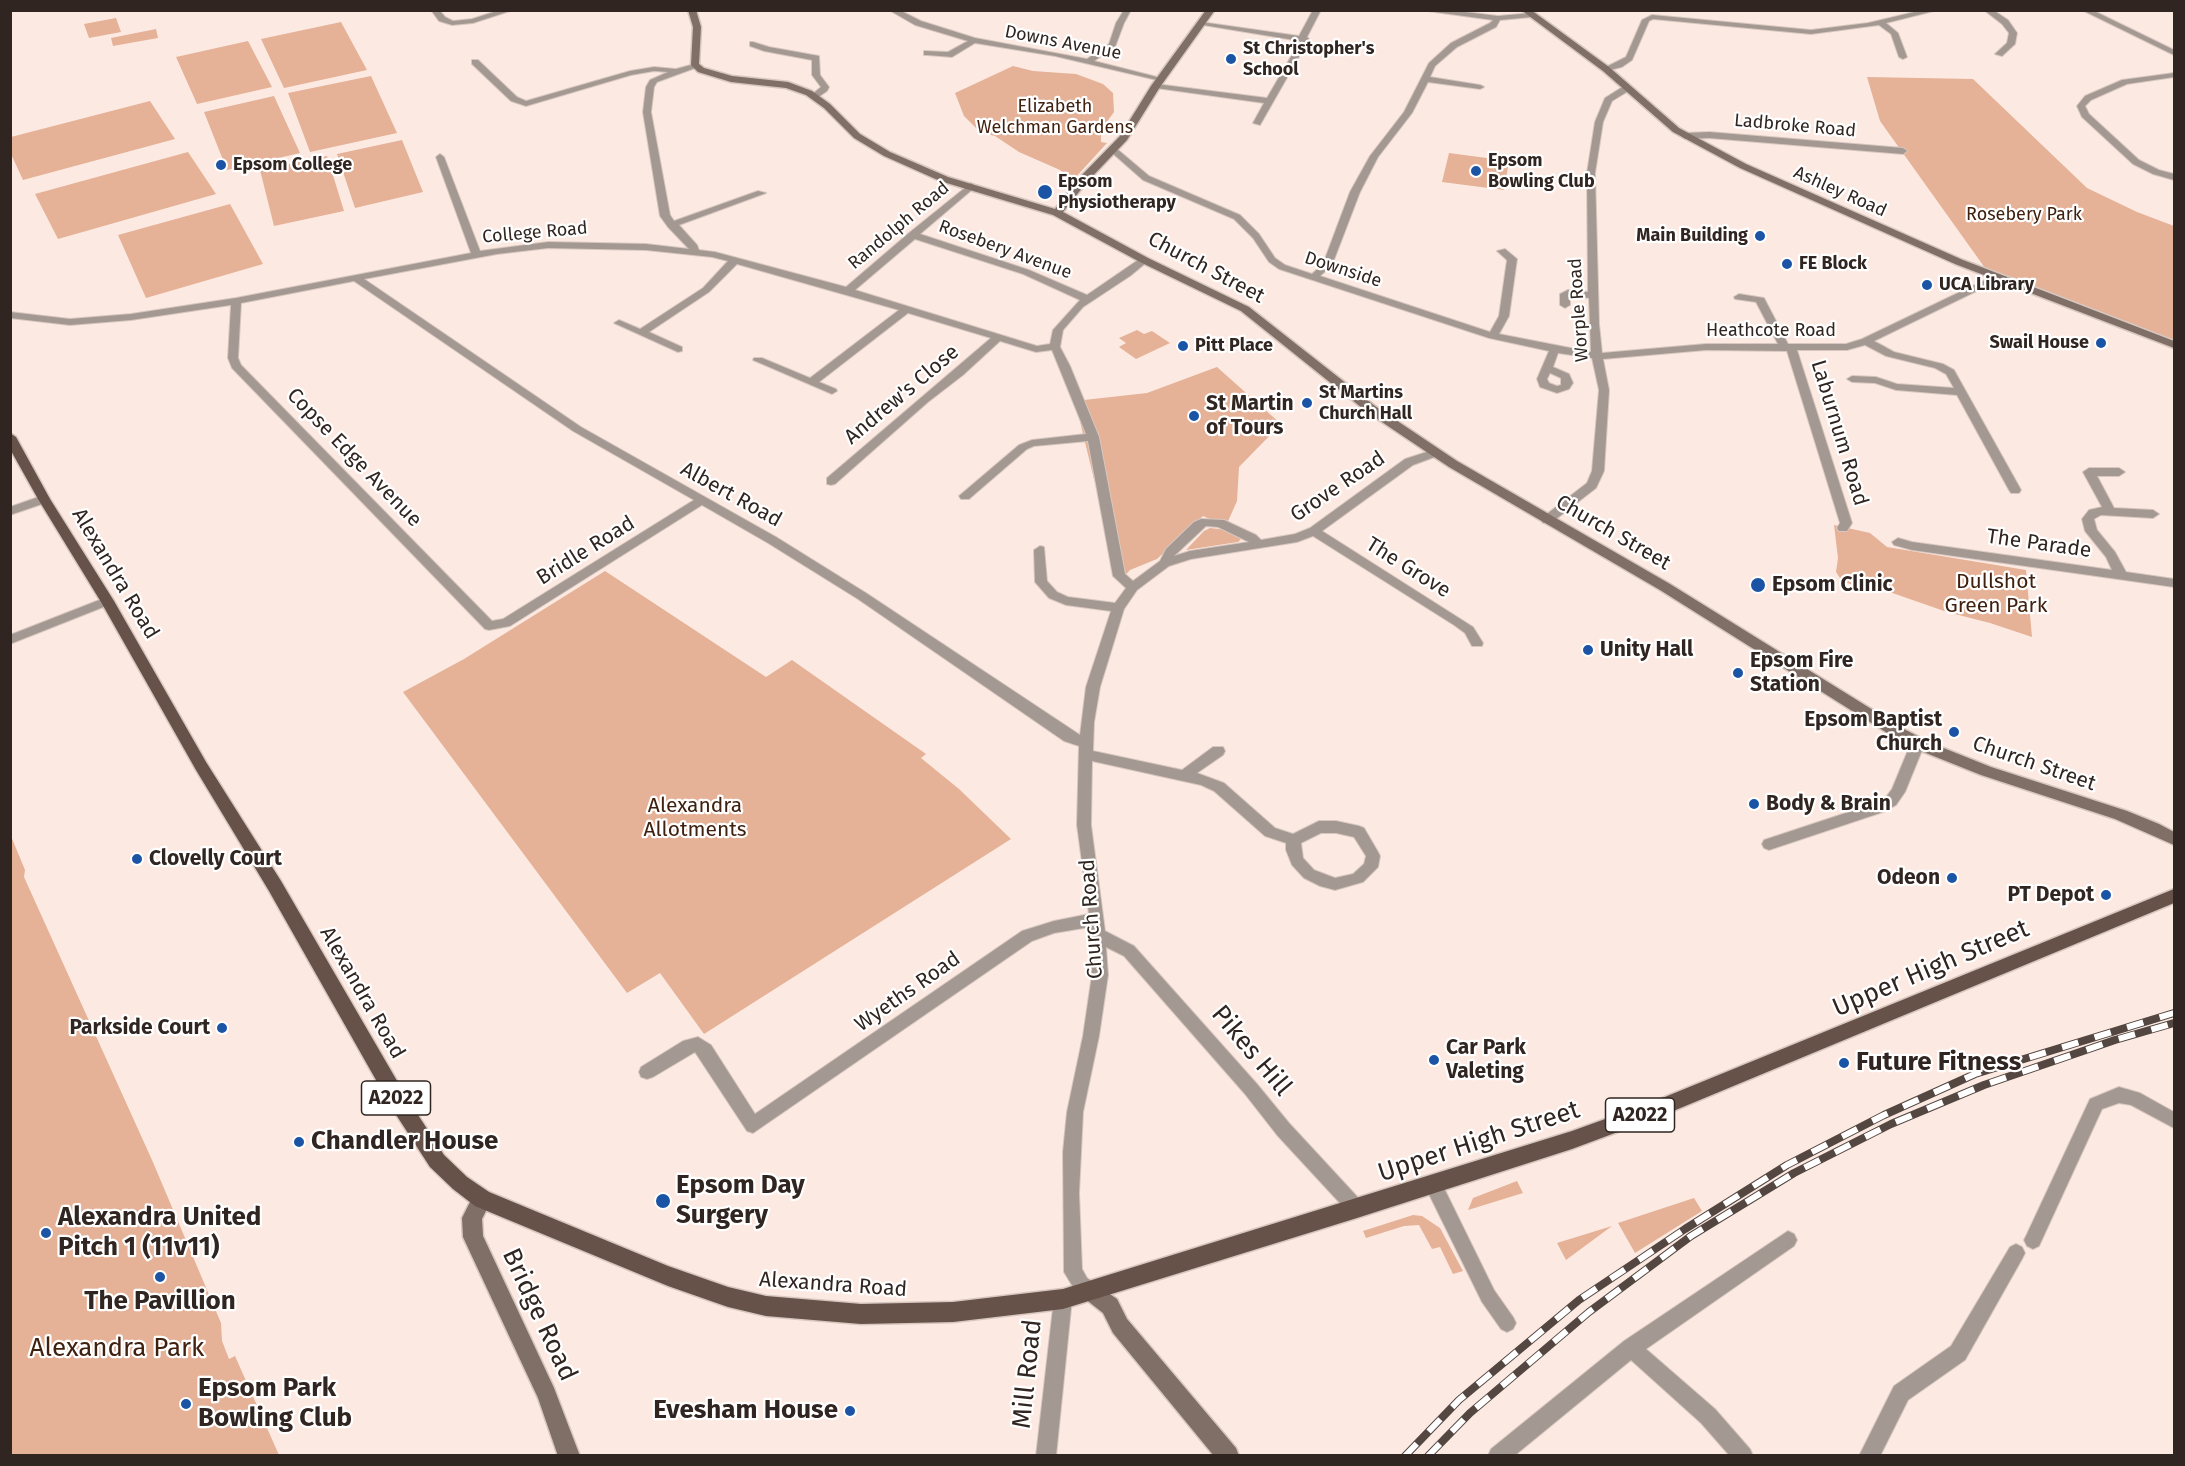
<!DOCTYPE html>
<html>
<head>
<meta charset="utf-8">
<style>
	body { margin:0 }
	#map { position:relative; width:2185px; height:1466px; overflow:hidden; background:#fceae2; font-family:"Fira Sans",sans-serif }
	canvas { display:block }
	.frame { position:absolute; inset:0; border:12px solid #302520; pointer-events:none }
</style>
</head>
<body>
<div id="map">
<canvas width="2185" height="1466"></canvas>
<div class="frame"></div>
</div>
<script>
const context = document.querySelector('canvas').getContext('2d');
context.lineJoin = 'round';
function fillPath(path, color) {
  context.fillStyle = color;
  context.fill(path, 'evenodd');
}
function shape(rows) {
  const path = new Path2D();
  for (const r of rows) {
    path.moveTo(r[0], r[1]);
    for (let i = 2; i < r.length; i += 2) path.lineTo(r[i], r[i + 1]);
  }
  return path;
}
function strokePath(path, color, width, dash) {
  context.strokeStyle = color;
  context.lineWidth = width;
  context.lineCap = dash ? 'butt' : 'round';
  context.setLineDash(dash || []);
  context.stroke(path);
}
function drawText(font, color, halo, rows, align = 'center') {
  context.font = font + ' "Fira Sans",sans-serif';
  context.lineWidth = 4.5;
  context.setLineDash([]);
  context.textBaseline = 'middle';
  context.strokeStyle = halo;
  context.fillStyle = color;
  for (const [text, x, y, turn = 0] of rows) {
    context.save();
    context.translate(x, y);
    context.rotate((+turn || 0) * Math.PI / 180);
    context.textAlign = isNaN(turn) ? turn : align;
    if (halo) context.strokeText(text, 0, 0);
    context.fillText(text, 0, 0);
    context.restore();
  }
}
fillPath(shape([
	[116,18,121,32,89,38,84,24],
	[341,22,367,70,284,88,261,39],
	[156,29,158,38,113,46,111,38],
	[248,41,272,87,197,104,176,57],
	[1013,66,1033,71,1076,74,1103,84,1113,93,1114,112,1101,130,1101,142,1107,143,1075,178,1070,178,1060,170,1019,152,995,136,980,132,964,116,955,93],
	[371,76,397,133,310,152,288,93],
	[1867,77,1973,79,2087,188,2137,212,2174,226,2174,340,1985,268,1880,121],
	[274,96,300,153,227,170,204,112],
	[150,101,175,139,23,180,11,154,11,137],
	[402,140,423,192,355,208,337,154],
	[188,152,216,194,58,239,35,194],
	[1449,153,1509,161,1504,190,1442,182],
	[327,156,344,211,274,226,260,170],
	[230,204,263,264,146,298,118,235],
	[1137,330,1144,334,1152,331,1170,343,1136,359,1119,347,1126,343,1119,338],
	[1217,367,1281,424,1239,467,1237,501,1226,526,1203,516,1157,559,1130,570,1119,582,1075,401,1147,393],
	[1834,525,1870,533,1887,547,2026,570,2032,637,1990,623,1947,612,1878,588,1853,585,1842,581,1836,572,1838,558],
	[1210,528,1228,530,1241,539,1238,542,1186,550,1204,531],
	[605,571,766,677,792,660,926,754,921,758,959,789,1011,839,704,1034,660,973,627,993,403,692,464,659],
	[11,836,25,870,24,877,152,1160,221,1323,222,1341,229,1359,235,1356,279,1455,11,1455],
	[1517,1181,1523,1193,1468,1210,1473,1198],
	[1694,1198,1702,1211,1635,1253,1618,1223],
	[1413,1215,1422,1216,1440,1228,1463,1271,1453,1274,1440,1247,1432,1249,1419,1225,1404,1226,1366,1238,1363,1231],
	[1612,1226,1566,1260,1557,1243]
]), '#e5b197');
const street = shape([
	[431,10,439,10,445,17,453,21,472,19,500,10,513,10,473,23,452,25,439,21,431,10],
	[889,10,899,10,921,21,975,38,1087,59,1109,44,1116,23,1124,10,1131,10,1124,23,1115,47,1094,61,1165,79,1161,81,1055,56,975,43,952,57,927,55,924,55,924,51,948,52,968,41,915,25,889,10],
	[1313,10,1321,10,1307,37,1309,39,1260,125,1253,123,1264,103,1156,88,1152,86,1156,84,1267,98,1300,41,1197,24,1201,22,1299,36,1313,10],
	[1420,10,1449,10,1498,16,1532,13,1536,15,1532,17,1500,20,1496,27,1457,47,1435,66,1430,77,1480,85,1484,87,1480,89,1428,82,1412,113,1378,157,1360,192,1332,265,1320,276,1490,332,1499,316,1507,260,1497,251,1505,249,1517,259,1509,316,1499,334,1591,352,1589,298,1570,296,1570,305,1565,308,1560,305,1560,294,1568,290,1588,292,1587,173,1595,122,1605,98,1624,86,1630,86,1630,90,1612,101,1603,122,1595,173,1599,324,1602,353,1706,344,1778,344,1756,302,1735,299,1734,297,1739,294,1764,298,1788,344,1846,344,1862,339,1985,280,2005,276,2005,280,1991,284,1874,341,1894,352,1943,364,1954,370,2021,490,2019,493,2011,493,2009,490,1957,395,1896,390,1875,383,1852,382,1847,379,1852,376,1876,377,1897,384,1954,388,1946,374,1935,368,1886,356,1865,345,1847,350,1797,350,1852,523,1847,531,1839,531,1837,528,1840,523,1787,351,1706,350,1603,359,1609,390,1604,471,1596,488,1551,523,1543,523,1541,520,1543,517,1587,483,1592,471,1599,390,1592,358,1558,353,1553,367,1569,374,1573,383,1569,389,1557,393,1540,387,1537,379,1549,351,1489,338,1279,269,1269,262,1253,238,1234,219,1143,180,1110,151,1117,149,1149,176,1240,215,1259,234,1275,258,1285,265,1312,274,1323,264,1350,192,1370,156,1404,112,1429,63,1451,43,1490,23,1493,20,1420,10],
	[1550,373,1561,378,1561,385,1557,386,1549,383,1547,379,1550,373],
	[1923,10,1938,10,1886,23,1898,33,1907,57,1903,59,1899,57,1891,34,1879,25,1811,34,1653,19,1649,21,1632,60,1622,67,1606,71,1602,69,1626,57,1642,20,1652,15,1811,30,1868,23,1923,10],
	[1984,10,1993,10,2008,20,2017,33,2015,44,2002,56,1995,54,2007,43,2009,33,2002,24,1984,10],
	[2082,10,2092,10,2174,50,2174,55,2082,10],
	[753,42,769,47,819,56,820,75,829,87,827,91,817,98,810,96,821,87,812,75,812,60,764,51,750,46,750,42,753,42],
	[472,60,478,60,517,97,526,101,630,71,654,67,676,69,698,63,698,67,657,82,654,87,651,112,670,215,674,221,758,191,766,193,679,225,697,245,699,250,715,252,846,287,909,233,971,183,975,186,974,188,920,234,1029,270,1087,295,1141,258,1147,258,1147,262,1130,276,1083,307,1063,330,1060,347,1070,366,1099,437,1125,574,1133,581,1160,561,1166,549,1194,522,1201,519,1224,520,1256,535,1261,540,1295,534,1310,528,1405,459,1436,449,1440,451,1440,455,1413,465,1322,531,1473,627,1483,643,1482,646,1472,646,1465,633,1454,625,1313,536,1297,542,1191,559,1169,566,1137,590,1124,609,1100,687,1094,722,1093,751,1182,770,1213,747,1223,747,1225,751,1223,755,1197,773,1224,783,1275,828,1293,834,1319,821,1336,821,1359,826,1364,828,1378,852,1380,856,1378,867,1363,882,1335,890,1320,886,1304,878,1292,865,1286,850,1286,843,1265,836,1214,791,1201,785,1092,761,1091,825,1105,931,1134,946,1257,1084,1289,1123,1363,1203,1366,1209,1363,1215,1357,1217,1351,1215,1277,1135,1245,1094,1124,956,1106,947,1108,975,1099,1036,1083,1112,1079,1193,1082,1269,1087,1278,1097,1285,1100,1291,1097,1297,1091,1300,1075,1290,1064,1272,1063,1152,1067,1112,1083,1036,1092,975,1090,927,1054,933,1032,941,753,1133,747,1131,695,1052,653,1077,647,1079,641,1077,639,1072,641,1067,683,1041,698,1037,711,1045,755,1114,1022,931,1054,921,1089,914,1077,825,1079,746,1064,741,858,599,768,543,702,505,510,626,489,630,485,629,232,368,228,358,231,305,131,320,70,325,10,318,10,312,70,319,131,314,236,298,471,253,436,157,440,154,444,157,480,251,548,242,646,244,689,249,668,227,660,216,643,112,646,87,650,80,668,72,654,71,631,75,526,106,511,101,472,64,472,60],
	[915,239,1023,274,1080,300,1053,330,1050,344,1037,346,855,290,915,239],
	[548,248,646,250,712,257,728,261,703,288,640,329,619,320,614,323,678,352,682,351,682,347,649,332,709,292,737,264,899,310,810,378,762,358,754,358,753,360,832,394,837,391,836,389,819,382,908,313,991,338,827,478,827,484,831,485,835,484,928,402,963,375,1000,341,1036,352,1052,350,1086,434,1032,440,1019,445,959,496,961,499,969,499,1027,449,1034,446,1088,441,1113,576,1126,588,1115,603,1068,597,1057,592,1047,581,1044,547,1040,546,1034,550,1035,582,1049,598,1066,605,1111,611,1086,687,1080,735,866,593,776,537,581,427,364,279,497,254,548,248],
	[354,281,573,431,694,500,503,619,492,621,241,365,238,358,241,303,354,281],
	[1206,526,1218,527,1249,542,1190,551,1174,556,1206,526],
	[1321,833,1336,833,1354,837,1366,856,1364,864,1353,874,1335,878,1314,870,1303,858,1301,843,1321,833],
	[2174,73,2174,77,2127,84,2091,100,2085,106,2089,114,2139,160,2159,170,2174,174,2174,180,2153,174,2133,164,2082,117,2077,106,2085,96,2122,80,2174,73],
	[1709,132,1903,148,1907,151,1903,154,1709,138,1685,139,1681,136,1685,133,1709,132],
	[2089,468,2119,468,2125,472,2119,476,2097,476,2114,508,2153,510,2159,514,2153,518,2101,515,2094,519,2097,530,2115,552,2126,572,2174,579,2174,587,1912,550,1894,545,1892,542,1898,538,1912,542,2112,570,2106,557,2085,531,2082,519,2089,510,2102,507,2083,472,2089,468],
	[44,495,48,496,50,499,48,502,10,515,10,507,44,495],
	[107,597,111,598,113,601,111,604,10,644,10,635,107,597],
	[1918,738,1923,739,1925,743,1905,792,1896,805,1883,812,1769,850,1764,848,1762,844,1764,840,1873,804,1886,797,1892,789,1911,743,1913,739,1918,738],
	[2119,1087,2140,1093,2174,1112,2174,1128,2131,1105,2119,1103,2102,1109,2039,1246,2033,1249,2027,1246,2024,1240,2027,1234,2090,1099,2119,1087],
	[1433,1176,1439,1178,1494,1290,1513,1317,1516,1323,1513,1329,1507,1332,1501,1329,1482,1302,1424,1184,1427,1178,1433,1176],
	[1788,1231,1794,1234,1797,1240,1794,1246,1646,1349,1715,1409,1750,1449,1753,1456,1730,1456,1701,1423,1631,1360,1514,1456,1488,1456,1491,1449,1624,1341,1788,1231],
	[2016,1244,2022,1247,2025,1253,2022,1259,1965,1360,1908,1400,1880,1456,1859,1456,1894,1386,1951,1346,2010,1247,2016,1244],
	[1063,1290,1069,1293,1072,1299,1056,1456,1036,1456,1054,1299,1057,1293,1063,1290]
]);
const secondary = shape([
	[688,10,696,10,701,27,699,64,704,68,732,76,788,82,812,91,830,104,860,134,890,152,948,177,1055,209,1079,178,1120,136,1151,86,1206,10,1215,10,1160,87,1127,140,1087,182,1063,212,1148,258,1249,307,1375,406,1457,461,1670,584,1902,728,1931,743,1991,767,2127,811,2159,824,2174,832,2174,845,2115,819,1981,775,1921,751,1892,736,1660,590,1449,467,1367,412,1241,311,1140,262,1053,215,940,181,884,156,854,138,824,108,806,95,786,88,731,82,698,72,691,65,693,27,688,10],
	[1521,10,1531,10,1609,67,1679,128,1746,164,1963,260,2174,341,2174,348,1955,264,1740,168,1673,132,1603,71,1521,10],
	[482,1190,489,1192,492,1199,482,1219,483,1236,554,1388,580,1456,558,1456,538,1398,463,1237,462,1218,475,1192,482,1190],
	[1091,1281,1117,1299,1127,1319,1236,1448,1239,1456,1214,1456,1113,1333,1103,1313,1084,1298,1081,1291,1084,1284,1091,1281]
]);
const primary = shape([
	[10,433,16,437,50,499,114,601,206,762,281,881,407,1098,444,1155,467,1177,489,1192,668,1266,728,1287,766,1296,861,1304,953,1302,1063,1289,1572,1131,1655,1101,2174,889,2174,903,1666,1114,1572,1149,1357,1218,1063,1309,953,1322,861,1324,766,1316,728,1307,668,1286,475,1206,453,1189,430,1167,393,1110,269,891,196,770,101,602,38,499,10,449,10,433]
]);
strokePath(street, '#d7c7bf', 2);
strokePath(secondary, '#d7c7bf', 3);
strokePath(primary, '#d7c7bf', 3);
fillPath(street, '#a49892');
fillPath(secondary, '#806f67');
fillPath(primary, '#665248');
const rail = shape([
	[1405,1456,1459,1400,1579,1300,1685,1229,1787,1165,1884,1115,1975,1074,2174,1013],
	[1428,1456,1470,1413,1589,1312,1691,1236,1794,1173,1891,1124,1984,1085,2115,1040,2174,1023]
]);
strokePath(rail, '#544742', 8);
strokePath(rail, '#fff', 6, [17]);
for (const [x, y, r, color] of [
	[1231,59,6,"#1b54a5"],
	[221,165,6,"#1b54a5"],
	[1476,171,6,"#1b54a5"],
	[1045,192,8,"#1b54a5"],
	[1760,236,6,"#1b54a5"],
	[1787,264,6,"#1b54a5"],
	[1927,285,6,"#1b54a5"],
	[2101,343,6,"#1b54a5"],
	[1183,346,6,"#1b54a5"],
	[1307,403,6,"#1b54a5"],
	[1194,416,6,"#1b54a5"],
	[1758,585,8,"#1b54a5"],
	[1588,650,6,"#1b54a5"],
	[1738,673,6,"#1b54a5"],
	[1954,732,6,"#1b54a5"],
	[1754,804,6,"#1b54a5"],
	[137,859,6,"#1b54a5"],
	[1952,878,6,"#1b54a5"],
	[2106,895,6,"#1b54a5"],
	[222,1028,6,"#1b54a5"],
	[1434,1060,6,"#1b54a5"],
	[1844,1063,6,"#1b54a5"],
	[299,1142,6,"#1b54a5"],
	[663,1201,8,"#1b54a5"],
	[46,1233,6,"#1b54a5"],
	[160,1277,6,"#1b54a5"],
	[186,1404,6,"#1b54a5"],
	[850,1411,6,"#1b54a5"]
]) {
  const dot = new Path2D();
  dot.arc(x, y, r, 0, 2 * Math.PI);
  context.fillStyle = color;
  context.fill(dot);
  strokePath(dot, '#fff', 2);
}
drawText('18px', '#302520', '#fff', [
	["Downs Avenue",1063,43,11],
	["Ladbroke Road",1795,126,5],
	["Ashley Road",1840,192,24],
	["Randolph Road",899,226,-40],
	["College Road",535,233,-5],
	["Rosebery Avenue",1005,250,20],
	["Downside",1343,270,18],
	["Worple Road",1579,310,-94],
	["Heathcote Road",1771,331]
]);
drawText('bold 18px', '#302520', '#fff', [
	["St Christopher's",1243,49],
	["School",1243,70],
	["Epsom",1488,161],
	["Bowling Club",1488,182],
	["Epsom College",233,165],
	["Epsom",1058,182],
	["Physiotherapy",1058,203],
	["Main Building",1748,236,"right"],
	["FE Block",1799,264],
	["UCA Library",1939,285],
	["Swail House",2089,343,"right"],
	["Pitt Place",1195,346],
	["St Martins",1319,393],
	["Church Hall",1319,414]
], 'left');
drawText('18px', '#40200e', '#fff', [
	["Elizabeth",1055,107],
	["Welchman Gardens",1055,128],
	["Rosebery Park",2024,215]
]);
for (const [x, y, w] of [
	[396,1098,69],
	[1640,1115,69]
]) {
  const box = new Path2D();
  box.roundRect(x - w / 2, y - 17, w, 34, 4.5);
  context.fillStyle = '#fff';
  context.fill(box);
  strokePath(box, '#302520', 1.5);
}
drawText('bold 20px', '#302520', null, [
	["A2022",396,1098],
	["A2022",1640,1115]
]);
drawText('21px', '#302520', '#fff', [
	["Church Street",1206,268,28],
	["Andrew's Close",902,395,-40],
	["Laburnum Road",1839,433,73],
	["Copse Edge Avenue",354,458,46],
	["Grove Road",1338,487,-34],
	["Albert Road",731,495,29],
	["Church Street",1613,533,30],
	["The Parade",2039,544,8],
	["Bridle Road",586,551,-32],
	["The Grove",1408,568,32],
	["Alexandra Road",115,574,59],
	["Church Street",2034,764,19],
	["Church Road",1092,919,-94],
	["Wyeths Road",908,992,-35],
	["Alexandra Road",362,993,60],
	["Alexandra Road",833,1285,4]
]);
drawText('bold 21px', '#302520', '#fff', [
	["St Martin",1206,404],
	["of Tours",1206,428],
	["Epsom Clinic",1772,585],
	["Unity Hall",1600,650],
	["Epsom Fire",1750,661],
	["Station",1750,685],
	["Epsom Baptist",1942,720,"right"],
	["Church",1942,744,"right"],
	["Body & Brain",1766,804],
	["Clovelly Court",149,859],
	["Odeon",1940,878,"right"],
	["PT Depot",2094,895,"right"],
	["Parkside Court",210,1028,"right"],
	["Car Park",1446,1048],
	["Valeting",1446,1072]
], 'left');
drawText('21px', '#40200e', '#fff', [
	["Dullshot",1996,582],
	["Green Park",1996,606],
	["Alexandra",695,806],
	["Allotments",695,830]
]);
drawText('26px', '#302520', '#fff', [
	["Upper High Street",1931,969,-23],
	["Pikes Hill",1251,1051,50],
	["Upper High Street",1479,1142,-18],
	["Bridge Road",539,1315,65],
	["Mill Road",1028,1374,-84]
]);
drawText('bold 26px', '#302520', '#fff', [
	["Future Fitness",1856,1063],
	["Chandler House",311,1142],
	["Epsom Day",676,1186],
	["Surgery",676,1216],
	["Alexandra United",58,1218],
	["Pitch 1 (11v11)",58,1248],
	["The Pavillion",160,1302,"center"],
	["Epsom Park",198,1389],
	["Bowling Club",198,1419],
	["Evesham House",838,1411,"right"]
], 'left');
drawText('26px', '#40200e', '#fff', [
	["Alexandra Park",117,1349]
]);
</script>
</body>
</html>
